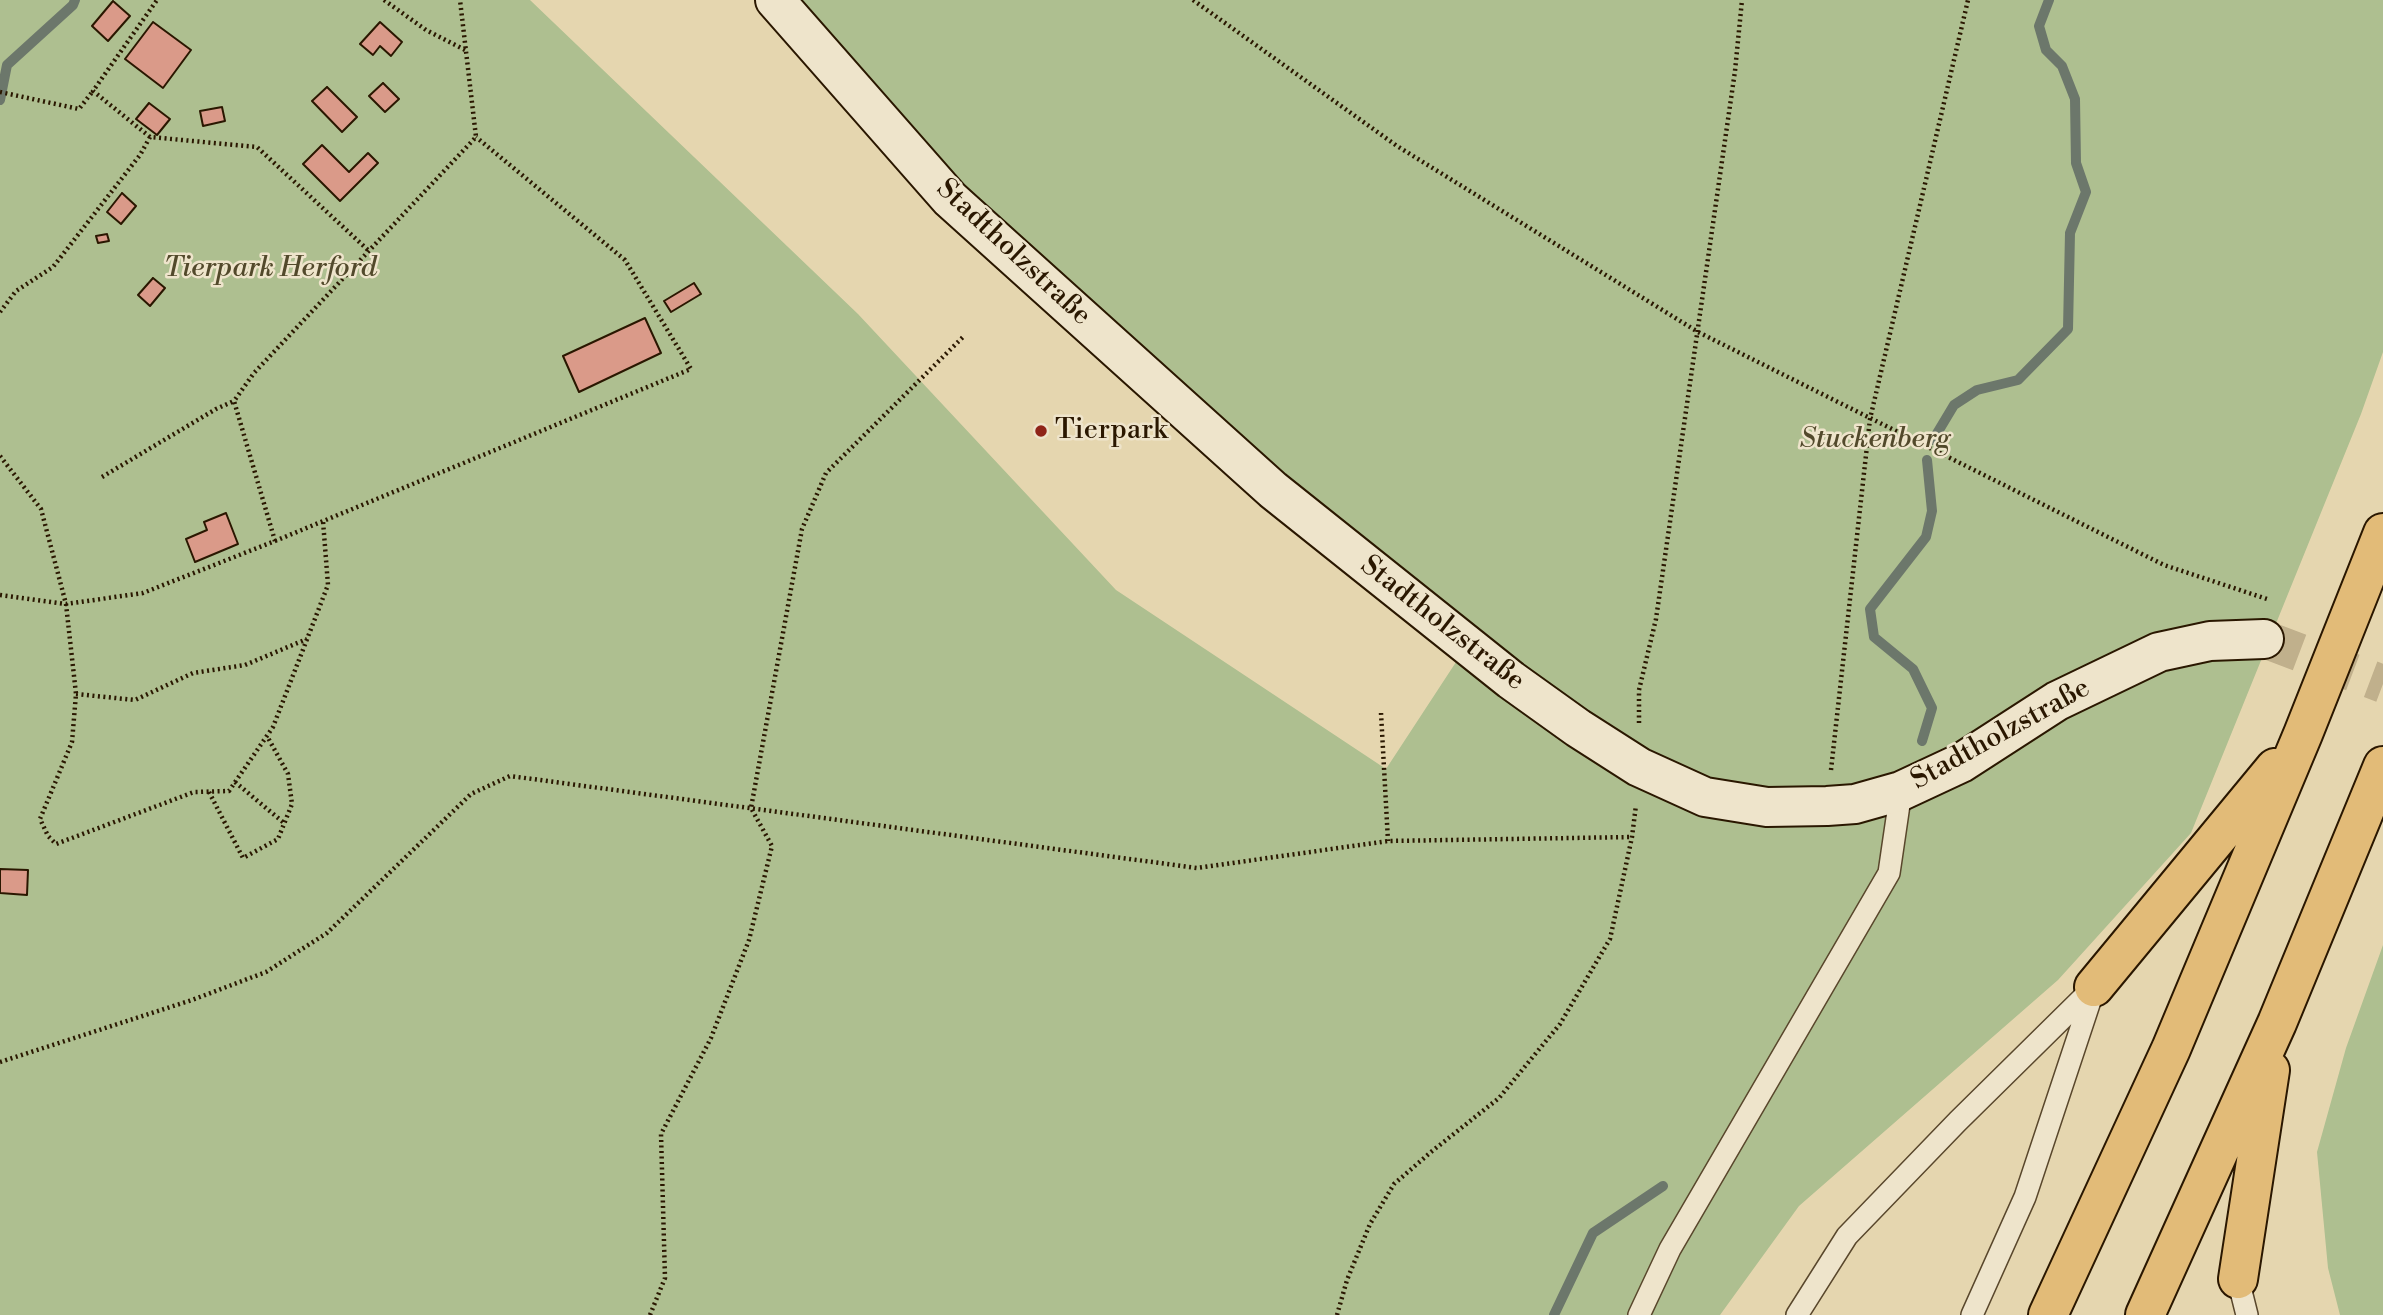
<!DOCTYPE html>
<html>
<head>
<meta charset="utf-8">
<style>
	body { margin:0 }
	canvas { display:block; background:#e5d6af }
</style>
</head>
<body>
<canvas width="2383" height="1315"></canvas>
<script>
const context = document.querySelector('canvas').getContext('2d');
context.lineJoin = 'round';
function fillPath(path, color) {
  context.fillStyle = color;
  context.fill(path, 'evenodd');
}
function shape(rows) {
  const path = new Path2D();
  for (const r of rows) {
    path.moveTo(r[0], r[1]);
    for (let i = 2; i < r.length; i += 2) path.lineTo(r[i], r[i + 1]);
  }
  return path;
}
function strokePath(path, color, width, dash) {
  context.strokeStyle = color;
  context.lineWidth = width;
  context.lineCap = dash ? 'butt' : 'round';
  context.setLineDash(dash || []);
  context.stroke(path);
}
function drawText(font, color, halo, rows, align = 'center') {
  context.font = font + ' "Libre Bodoni",serif';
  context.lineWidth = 5;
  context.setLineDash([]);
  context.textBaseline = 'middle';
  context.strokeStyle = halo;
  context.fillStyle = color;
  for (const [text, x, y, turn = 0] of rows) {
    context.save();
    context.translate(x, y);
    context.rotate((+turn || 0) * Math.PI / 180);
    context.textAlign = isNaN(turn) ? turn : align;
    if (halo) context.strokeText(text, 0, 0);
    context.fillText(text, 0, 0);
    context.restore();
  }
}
fillPath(shape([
	[0,0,530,0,858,314,1116,590,1386,769,1477,630,1282,484,972,200,795,0,2383,0,2383,352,2361,414,2191,833,2058,980,1799,1206,1720,1315,0,1315],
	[2383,945,2383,1315,2340,1315,2328,1268,2317,1152,2346,1048]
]), '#aebf90');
strokePath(shape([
	[0,100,7,65,73,5,75,0],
	[1933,440,1954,405,1977,390,2018,380,2068,329,2070,233,2086,192,2076,163,2075,99,2062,66,2046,50,2039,26,2049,0],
	[1922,741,1932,708,1913,669,1874,637,1870,609,1926,537,1932,511,1927,460],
	[1554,1315,1593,1233,1663,1186]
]), '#6c776b', 10);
const building = shape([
	[113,1,130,16,108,41,92,26,113,1],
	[153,22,191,50,163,88,125,59,153,22],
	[380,22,402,42,391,56,380,46,373,55,360,44,380,22],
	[383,83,399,99,385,112,369,96,383,83],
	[327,87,357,117,342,132,312,101,327,87],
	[149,103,170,119,157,135,136,119,149,103],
	[222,107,225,121,203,126,200,111,222,107],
	[322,145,349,172,368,153,378,163,340,201,303,164,322,145],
	[122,193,136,206,121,224,107,212,122,193],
	[107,234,109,241,98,243,96,236,107,234],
	[153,278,165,288,150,306,138,295,153,278],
	[694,283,701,294,671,312,664,301,694,283],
	[645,318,661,353,579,392,563,356,645,318],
	[226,513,238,544,195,562,186,539,207,530,204,522,226,513],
	[0,869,28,870,27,895,0,893,0,869]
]);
fillPath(building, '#da9a89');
strokePath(building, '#2a1700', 2);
strokePath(shape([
	[2264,639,2383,684]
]), '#c0b08c', 38, [38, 19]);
const lane = shape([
	[2238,1279,2247,1315],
	[1639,1315,1670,1249,1889,873,1901,791],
	[1797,1315,1847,1236,1958,1121,2094,987],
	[1972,1315,2025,1197,2093,992]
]);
const secondary = shape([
	[775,0,950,199,1273,490,1511,680,1578,728,1639,767,1705,797,1767,807,1827,806,1855,804,1901,791,1961,763,2057,701,2159,652,2210,641,2264,639]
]);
const highway = shape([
	[2094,987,2275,768],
	[2238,1279,2270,1070],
	[2048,1315,2171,1049,2303,734,2383,533],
	[2145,1315,2277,1023,2383,766]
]);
strokePath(lane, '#59472c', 24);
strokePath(secondary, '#2a1700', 42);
strokePath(highway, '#2a1700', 42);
strokePath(shape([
	[384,0,426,30,465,50],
	[1193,0,1397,146,1698,332,2164,565,2267,599],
	[0,92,79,109,93,91],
	[150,137,93,91,157,0],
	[0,312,16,291,53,267,140,155,150,137,257,147,369,251],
	[0,456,41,509,66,604,76,694,72,742,40,819,48,836,56,844,194,792,229,791,273,727,328,585,323,521],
	[102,477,216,409,234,401],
	[275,541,691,369,625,260,476,137],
	[0,595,66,604,143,593,275,541,234,401,254,373,476,137,460,0],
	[76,694,135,700,193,673,245,665,307,639],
	[1381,713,1388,841],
	[1639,723,1639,690,1656,619,1735,71,1742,0],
	[1831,770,1870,419,1968,0],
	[235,782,284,823],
	[209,792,243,858,278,839,292,804,288,774,267,736],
	[0,1062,192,1000,266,972,327,933,471,794,510,776,1197,868,1388,841,1632,837],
	[650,1315,665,1278,661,1134,711,1038,749,940,772,846,751,808,802,529,826,473,963,337],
	[1337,1315,1347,1280,1370,1224,1394,1184,1431,1152,1499,1098,1560,1024,1610,939,1632,837,1636,805]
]), '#2a1700', 4.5, [2, 3.5]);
strokePath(lane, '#eee4cb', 21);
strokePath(secondary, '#eee4cb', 38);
strokePath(highway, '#e2bb78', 38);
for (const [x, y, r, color] of [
	[1041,431,7,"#8f2418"]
]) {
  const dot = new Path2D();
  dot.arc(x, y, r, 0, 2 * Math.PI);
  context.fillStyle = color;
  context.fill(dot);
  strokePath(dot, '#eee4cb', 2.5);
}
drawText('28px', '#2a1700', '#eee4cb', [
	["Stadtholzstraße",1013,253,43],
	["Stadtholzstraße",1442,624,38],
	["Stadtholzstraße",2001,735,-29]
]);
drawText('italic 28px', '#52492b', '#eee4cb', [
	["Tierpark Herford",270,269],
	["Stuckenberg",1875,440]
]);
drawText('28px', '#2a1700', '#eee4cb', [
	["Tierpark",1055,431]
], 'left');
</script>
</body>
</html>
